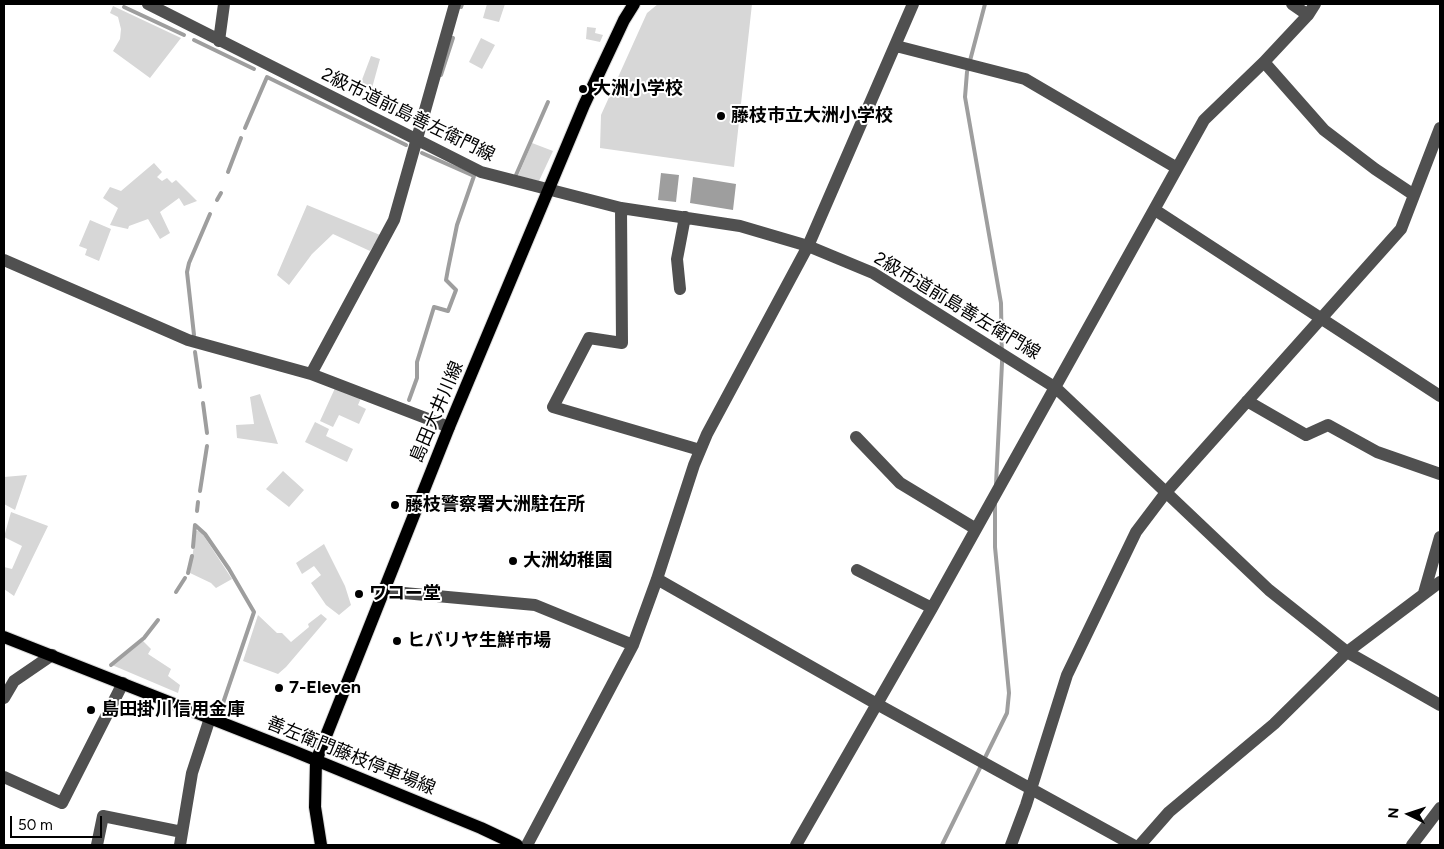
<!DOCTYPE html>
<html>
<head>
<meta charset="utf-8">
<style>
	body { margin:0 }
	#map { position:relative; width:1444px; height:849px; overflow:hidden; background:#fff; font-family:Figtree,sans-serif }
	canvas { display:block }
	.frame { position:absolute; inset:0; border:5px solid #000; pointer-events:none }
	.north { position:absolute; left:1384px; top:789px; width:50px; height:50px; -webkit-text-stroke:4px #fff; paint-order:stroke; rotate:274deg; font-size:14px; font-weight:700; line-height:20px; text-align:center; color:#000 }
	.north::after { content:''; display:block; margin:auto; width:18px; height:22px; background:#000; clip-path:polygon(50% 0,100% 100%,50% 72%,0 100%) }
	.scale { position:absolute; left:10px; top:816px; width:92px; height:22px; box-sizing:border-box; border:2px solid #000; border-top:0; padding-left:6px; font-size:15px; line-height:18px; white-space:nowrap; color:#000; -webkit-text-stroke:4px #fff; paint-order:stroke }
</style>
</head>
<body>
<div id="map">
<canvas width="1444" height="849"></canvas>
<div class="frame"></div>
<div class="north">N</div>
<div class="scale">50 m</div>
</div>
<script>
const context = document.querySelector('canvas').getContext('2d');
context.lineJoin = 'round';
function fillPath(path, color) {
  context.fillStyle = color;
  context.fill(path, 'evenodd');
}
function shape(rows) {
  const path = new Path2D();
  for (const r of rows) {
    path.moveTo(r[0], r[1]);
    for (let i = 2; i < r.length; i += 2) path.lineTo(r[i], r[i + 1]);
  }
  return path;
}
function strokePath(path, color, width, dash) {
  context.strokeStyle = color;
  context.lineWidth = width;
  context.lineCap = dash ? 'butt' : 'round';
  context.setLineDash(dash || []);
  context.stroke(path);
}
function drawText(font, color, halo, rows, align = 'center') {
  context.font = font + ' Figtree,"Noto Sans JP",sans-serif';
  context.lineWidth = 4;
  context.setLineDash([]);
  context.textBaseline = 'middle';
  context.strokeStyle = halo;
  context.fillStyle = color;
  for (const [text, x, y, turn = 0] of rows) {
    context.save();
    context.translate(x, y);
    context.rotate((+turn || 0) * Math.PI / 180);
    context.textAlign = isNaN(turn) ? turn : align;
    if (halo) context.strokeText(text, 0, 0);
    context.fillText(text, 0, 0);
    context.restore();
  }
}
fillPath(shape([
	[487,4,505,4,499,22,483,18],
	[658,4,752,4,734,167,600,148,601,115,647,13],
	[113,6,181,38,150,78,113,51,120,39,121,29,118,17,110,13],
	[587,27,596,28,595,33,603,35,600,42,586,39],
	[481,38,495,45,482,69,469,62],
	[371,56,380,59,372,88,360,85],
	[532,143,553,151,539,181,518,176],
	[154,163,162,172,157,177,162,181,167,178,172,183,176,180,197,201,184,206,179,198,160,212,170,233,160,239,148,219,129,226,128,229,110,225,118,208,103,198,110,187,121,191],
	[307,205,380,235,370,251,333,234,312,254,289,285,277,275],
	[90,220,111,229,99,261,85,255,87,249,79,246],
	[336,386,361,398,358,405,366,409,359,424,339,415,333,427,320,421],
	[260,394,278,444,237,438,236,425,254,424,250,397],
	[315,422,329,429,326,436,353,449,347,462,305,442],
	[283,471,304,490,289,507,266,489],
	[27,475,15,510,4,504,4,477],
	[11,512,48,526,14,596,4,589,4,567,12,569,22,546,4,537],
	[200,530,232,579,216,588,211,583,190,573,196,531],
	[324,544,345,586,351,605,339,615,326,605,311,583,321,575,314,566,302,574,296,563],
	[321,614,327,619,286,667,278,674,243,661,258,615,277,633,282,633,291,642,309,627,308,624],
	[143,641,151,649,148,654,171,669,168,676,180,685,178,693,112,665]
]), '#d7d7d7');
fillPath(shape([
	[661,173,679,175,676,202,658,200],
	[693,177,736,184,733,210,690,203]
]), '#9e9e9e');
strokePath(shape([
	[985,4,967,72,965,97,1001,303,1002,363,996,484],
	[124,7,184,35],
	[461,7,462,4],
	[194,40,254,69],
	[441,75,453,38],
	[245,128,267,77,406,145],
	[228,172,241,138],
	[516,175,548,102],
	[217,200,221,193],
	[194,335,187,272,189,263,210,214],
	[195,352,200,387],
	[409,400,417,378,417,362,434,307,448,311,456,290,446,280,448,269,457,225,474,176,422,153],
	[203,403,207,433],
	[200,491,207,446],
	[197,511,198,502],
	[195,525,205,534,229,569,254,612,221,709],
	[193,547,195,525],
	[188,573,192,556],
	[176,592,185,578],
	[111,665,144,638,158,620],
	[942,845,1007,713,1009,693,995,547,995,504]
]), '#9e9e9e', 4);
const major = shape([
	[4,637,291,750,481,828,517,845],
	[321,845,315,807,316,761,449,427,584,105,624,20,634,4]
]);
strokePath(major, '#dbdbdb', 14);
strokePath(shape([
	[148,4,481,172,621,208,740,226,808,246,873,273,1056,388,1269,590,1347,652,1440,705],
	[1292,4,1308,15],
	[219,41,224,4],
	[896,46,1025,79,1177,168],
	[1264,62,1324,130,1375,169,1414,195],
	[621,208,622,343,589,338,553,407,700,450],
	[1155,210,1440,396],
	[4,260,188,340,311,374,449,427],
	[680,289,677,259,685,217],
	[311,374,394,220,455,4],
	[1247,401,1306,435,1328,425,1377,452,1440,474],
	[856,437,900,483,976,529],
	[857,570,932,608],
	[657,579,875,703,1133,845],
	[382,591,535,605,633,645],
	[1424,593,1440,537],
	[4,698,14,681,52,655],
	[4,777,62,803,123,683],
	[97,845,103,816,182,832],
	[180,845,192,773,210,718],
	[527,845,633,645,657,579,694,465,707,434,808,246,913,4],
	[796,845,932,608,1204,120,1264,62,1308,15,1315,4],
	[1011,845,1026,805,1067,675,1136,532,1167,491,1401,229,1440,128],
	[1140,845,1169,812,1274,724,1347,652,1440,582],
	[1412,845,1440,808]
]), '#505050', 12);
strokePath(major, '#000', 12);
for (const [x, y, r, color] of [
	[583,89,5,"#000"],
	[721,116,5,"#000"],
	[395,505,5,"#000"],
	[513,561,5,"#000"],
	[359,594,5,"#000"],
	[397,641,5,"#000"],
	[279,688,5,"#000"],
	[91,710,5,"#000"]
]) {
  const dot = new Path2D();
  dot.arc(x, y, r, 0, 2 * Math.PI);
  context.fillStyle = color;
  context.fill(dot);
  strokePath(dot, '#fff', 2);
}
drawText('bold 18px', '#000', '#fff', [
	["大洲小学校",593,89],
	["藤枝市立大洲小学校",731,116],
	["藤枝警察署大洲駐在所",405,505],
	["大洲幼稚園",523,561],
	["ワコー堂",369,594],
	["ヒバリヤ生鮮市場",407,641],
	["7-Eleven",289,688],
	["島田掛川信用金庫",101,710]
], 'left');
drawText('18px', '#000', '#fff', [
	["2級市道前島善左衛門線",408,115,26],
	["2級市道前島善左衛門線",957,306,31],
	["島田大井川線",437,412,-67],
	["善左衛門藤枝停車場線",351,756,22]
]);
</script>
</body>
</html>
